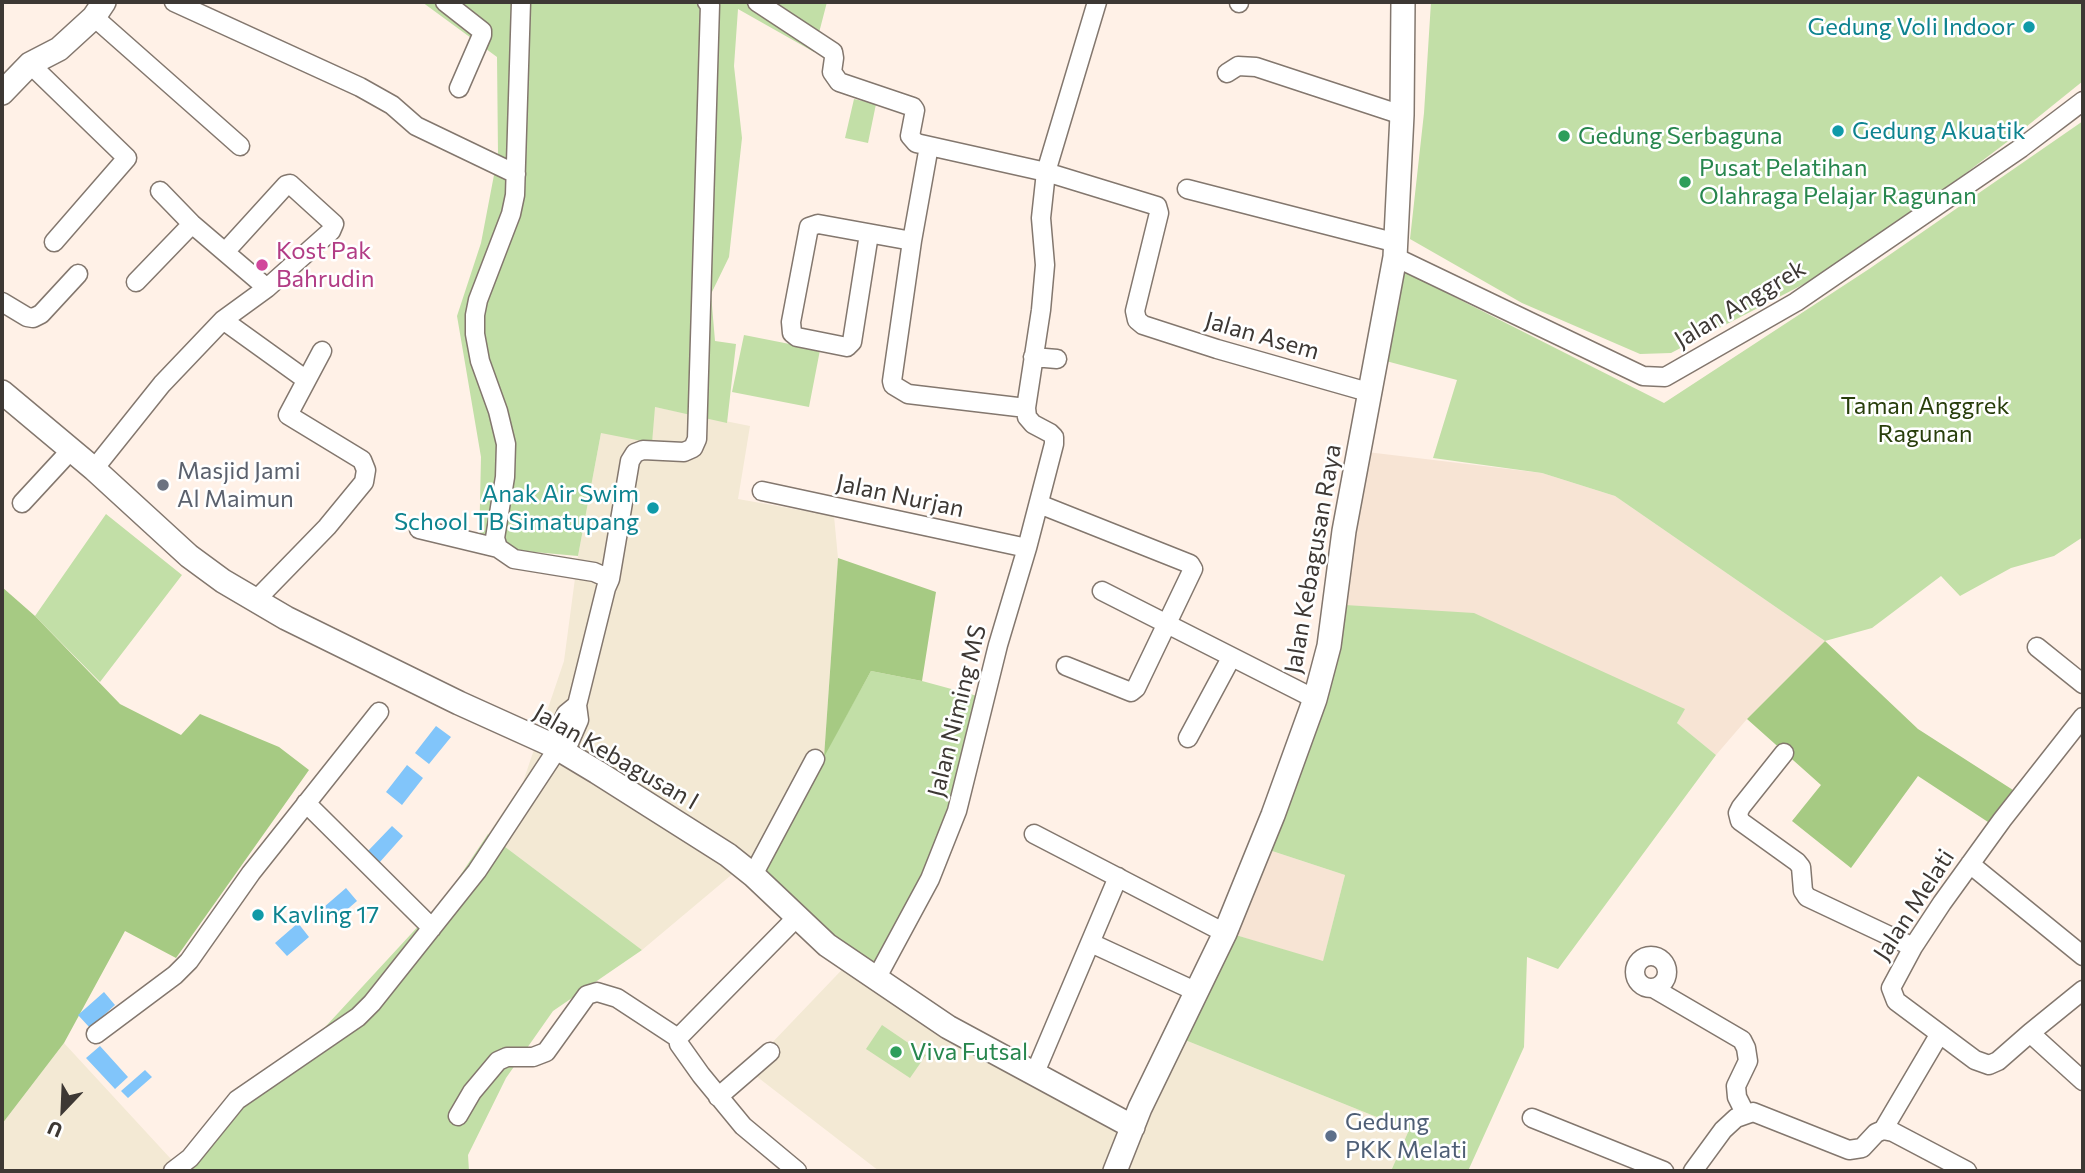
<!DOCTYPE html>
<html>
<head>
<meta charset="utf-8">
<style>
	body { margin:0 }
	#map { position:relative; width:2085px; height:1173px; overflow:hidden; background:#fff1e7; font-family:Commissioner,sans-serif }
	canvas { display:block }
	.frame { position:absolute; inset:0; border:4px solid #3d3834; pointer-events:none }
	.north { position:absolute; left:28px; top:1075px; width:70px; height:70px; -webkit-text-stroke:5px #fff; paint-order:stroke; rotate:203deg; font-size:19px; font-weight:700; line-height:28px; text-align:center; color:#3d3834 }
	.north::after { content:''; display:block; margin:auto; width:24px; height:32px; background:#3d3834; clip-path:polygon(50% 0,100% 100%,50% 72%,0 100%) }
</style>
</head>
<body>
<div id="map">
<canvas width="2085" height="1173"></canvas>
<div class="frame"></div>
<div class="north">U</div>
</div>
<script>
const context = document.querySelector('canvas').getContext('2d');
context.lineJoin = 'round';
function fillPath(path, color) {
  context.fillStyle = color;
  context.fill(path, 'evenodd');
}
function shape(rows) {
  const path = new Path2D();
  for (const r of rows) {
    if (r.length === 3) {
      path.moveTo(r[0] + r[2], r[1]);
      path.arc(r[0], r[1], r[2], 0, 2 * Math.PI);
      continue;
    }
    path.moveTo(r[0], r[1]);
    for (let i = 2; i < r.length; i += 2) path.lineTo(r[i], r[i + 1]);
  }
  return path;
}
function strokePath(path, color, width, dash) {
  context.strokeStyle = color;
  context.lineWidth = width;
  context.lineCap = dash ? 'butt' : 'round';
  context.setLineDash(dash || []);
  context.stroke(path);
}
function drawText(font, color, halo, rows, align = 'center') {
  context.font = font + ' Commissioner,sans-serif';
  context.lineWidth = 5;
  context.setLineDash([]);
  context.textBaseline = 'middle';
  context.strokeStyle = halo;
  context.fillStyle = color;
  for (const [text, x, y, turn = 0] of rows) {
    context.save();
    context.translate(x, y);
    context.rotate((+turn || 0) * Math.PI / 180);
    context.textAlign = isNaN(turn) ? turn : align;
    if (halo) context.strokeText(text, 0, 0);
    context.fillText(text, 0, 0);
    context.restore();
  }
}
fillPath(shape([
	[655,407,750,426,738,499,834,516,838,558,824,757,748,861,642,950,488,834,523,782,564,661,578,556,601,433],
	[855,956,990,1054,1140,1128,1185,1040,1409,1130,1391,1171,879,1171,747,1069],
	[64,1043,182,1171,2,1171,2,1124]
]), '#f3e9d4');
fillPath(shape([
	[1367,452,1542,473,1615,496,1825,641,1747,719,1716,755,1677,723,1684,709,1345,605],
	[1269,850,1345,875,1323,962,1229,933]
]), '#f7e4d4');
fillPath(shape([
	[422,2,827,2,814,52,738,9,734,66,742,138,729,257,711,294,715,341,736,344,727,423,655,407,652,443,601,433,578,556,479,547,481,457,457,316,481,243,498,154,497,57],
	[1431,2,2083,2,2083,81,2011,139,1897,225,1806,283,1671,353,1640,354,1522,303,1410,239,1424,113],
	[854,99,876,104,868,143,845,138],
	[2083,121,2083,537,2054,556,2011,568,1960,596,1941,576,1872,628,1825,641,1615,496,1542,473,1433,458,1457,380,1386,361,1403,271,1664,403,1869,269],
	[744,335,820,350,809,407,732,392],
	[106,514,182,575,100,682,35,616],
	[1345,605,1474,613,1685,709,1677,723,1716,755,1558,969,1527,957,1524,1047,1468,1171,1391,1171,1409,1130,1185,1040,1229,933,1323,961,1345,875,1269,850],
	[871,671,922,681,981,697,956,798,888,977,808,925,748,861,823,757],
	[488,834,642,950,553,1011,506,1078,468,1155,469,1171,182,1171,213,1114,315,1038,447,895],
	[882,1025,926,1055,910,1078,866,1049]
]), '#c2dfa7');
fillPath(shape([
	[838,558,936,592,922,681,871,671,824,757],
	[2,587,35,616,120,704,181,735,200,714,279,747,309,770,176,958,125,931,64,1043,2,1124],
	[1825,641,1918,729,2013,790,1988,822,1918,776,1851,868,1792,821,1821,785,1747,719]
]), '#a6ca83');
fillPath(shape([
	[436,726,451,737,429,764,415,753],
	[407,765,423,778,402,805,386,792],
	[392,826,403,836,379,863,367,852],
	[346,888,357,901,335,920,324,907],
	[298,923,309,937,287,956,275,943],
	[104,992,115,1005,90,1028,78,1015],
	[100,1046,128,1077,115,1089,86,1058],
	[145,1070,152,1077,128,1098,121,1091]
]), '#81c5fa');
const street = shape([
	[174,2,360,87,392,105,416,126,516,174],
	[445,2,482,31,482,35,459,88],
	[521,2,515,195,511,214,478,300,475,315,475,334,480,361,498,411,506,444,505,477,495,538,498,548,514,559,594,572,610,579,606,588,577,705,579,720,565,752],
	[757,2,833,52,834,58,832,72,839,82,913,107,915,110,910,136,916,143,1046,172,1157,206,1159,213,1135,311,1137,320,1143,325,1217,349,1368,392],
	[1239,3,1239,2],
	[94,17,240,146],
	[30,64,127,158,54,242],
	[1227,73,1238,66,1256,67,1402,115],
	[1187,189,1397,243],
	[160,191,192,224,267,288],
	[869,234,852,342,847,347,797,337,792,333,791,322,809,227,818,224,912,241,892,381,893,385,908,394,1026,408],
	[912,241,929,146],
	[1395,257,1643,376,1665,377,1796,302,2021,148,2083,101],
	[136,282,192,224],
	[2,302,27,317,33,318,41,314,78,274],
	[223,320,305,379],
	[1033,357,1057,359],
	[94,469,162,384,223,320,267,288,331,231,334,224,290,184,286,185,225,252],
	[762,491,1027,548],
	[22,503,71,450],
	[1039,504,1190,564,1193,569,1136,688,1131,692,1066,666],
	[419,529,498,548],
	[610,579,630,461,635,453,643,450,684,452,693,448,697,439,710,5,707,2],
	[1102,591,1315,699],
	[255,601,327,527,364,482,366,470,362,460,288,415,322,351],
	[2037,647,2083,684],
	[2083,717,2002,820,1942,903,1913,947,1891,988,1896,1001,1975,1060,1989,1065,1998,1061,2030,1033,2083,1081],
	[1188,738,1231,658],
	[552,745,566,714,577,705],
	[1784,753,1741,807,1738,813,1740,821,1797,862,1801,867,1803,891,1807,897,1913,947],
	[306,803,432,928],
	[1034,834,1225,933],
	[1970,864,2083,956],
	[753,875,815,759],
	[1091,943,1197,992],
	[1651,972,16],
	[876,979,930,879,957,811,998,645,1027,548,1054,444,1054,437,1050,433,1033,424,1027,417,1026,408,1041,310,1045,265,1041,218,1046,172,1097,2],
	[1653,988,1742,1040,1746,1048,1748,1061,1736,1086,1737,1097,1745,1113],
	[2030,1033,2083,990],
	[96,1034,175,975,189,961,251,873,379,712],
	[1034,1075,1118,877],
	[718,1097,770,1052],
	[458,1116,472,1092,498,1061,507,1057,533,1057,546,1052,587,995,597,992,617,998,678,1038],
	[1532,1118,1664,1171],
	[1883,1130,1939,1035],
	[173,1171,190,1158,237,1100,358,1017,372,1003,477,871,558,748],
	[797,1171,743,1126,701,1075,679,1044,678,1038,797,917],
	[1693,1171,1723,1130,1736,1118,1753,1112,1849,1150,1862,1148,1876,1133,1883,1130,1893,1132,1967,1171]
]);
const secondary = shape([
	[2,93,30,64,59,49,94,17,104,2],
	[2,392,94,469,189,556,223,581,286,618,459,703,552,745,597,772,728,855,753,875,827,945,948,1027,1133,1127],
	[1115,1171,1140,1108,1225,933,1273,815,1315,699,1329,646,1344,531,1395,257,1402,115,1403,2]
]);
strokePath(street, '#83776e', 21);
strokePath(secondary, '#83776e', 26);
strokePath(street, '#fff', 18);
strokePath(secondary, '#fff', 23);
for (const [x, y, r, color] of [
	[2029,27,7,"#0f9aa8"],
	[1838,131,7,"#0f9aa8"],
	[1564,136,7,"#2e9e5b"],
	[1685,182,7,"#2e9e5b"],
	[262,265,7,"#d1479c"],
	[163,485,7,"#6b7280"],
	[653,508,7,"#0f9aa8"],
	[258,915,7,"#0f9aa8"],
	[896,1052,7,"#2e9e5b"],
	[1331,1136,7,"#5c6f8a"]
]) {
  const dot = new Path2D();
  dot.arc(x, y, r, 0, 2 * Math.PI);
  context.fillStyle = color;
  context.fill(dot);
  strokePath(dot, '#fff', 2.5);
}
drawText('24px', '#0d838f', '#fff', [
	["Gedung Voli Indoor",2015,27],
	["Gedung Akuatik",1852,131,"left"],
	["Anak Air Swim",639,494],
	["School TB Simatupang",639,522],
	["Kavling 17",272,915,"left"]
], 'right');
drawText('24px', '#27864d', '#fff', [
	["Gedung Serbaguna",1578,136],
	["Pusat Pelatihan",1699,168],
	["Olahraga Pelajar Ragunan",1699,196],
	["Viva Futsal",910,1052]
], 'left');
drawText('24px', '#b23c85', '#fff', [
	["Kost Pak",276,251],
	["Bahrudin",276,279]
], 'left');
drawText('24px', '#3d3834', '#fff', [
	["Jalan Anggrek",1740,304,-31],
	["Jalan Asem",1262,336,16],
	["Jalan Nurjan",900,496,12],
	["Jalan Kebagusan Raya",1313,559,-80],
	["Jalan Niming MS",957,711,-76],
	["Jalan Kebagusan I",616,757,30],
	["Jalan Melati",1914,905,-57]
]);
drawText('24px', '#283e0b', '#fff', [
	["Taman Anggrek",1925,406],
	["Ragunan",1925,434]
]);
drawText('24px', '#5b616d', '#fff', [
	["Masjid Jami",177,471],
	["Al Maimun",177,499]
], 'left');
drawText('24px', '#4e5e75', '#fff', [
	["Gedung",1345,1122],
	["PKK Melati",1345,1150]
], 'left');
</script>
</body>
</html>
